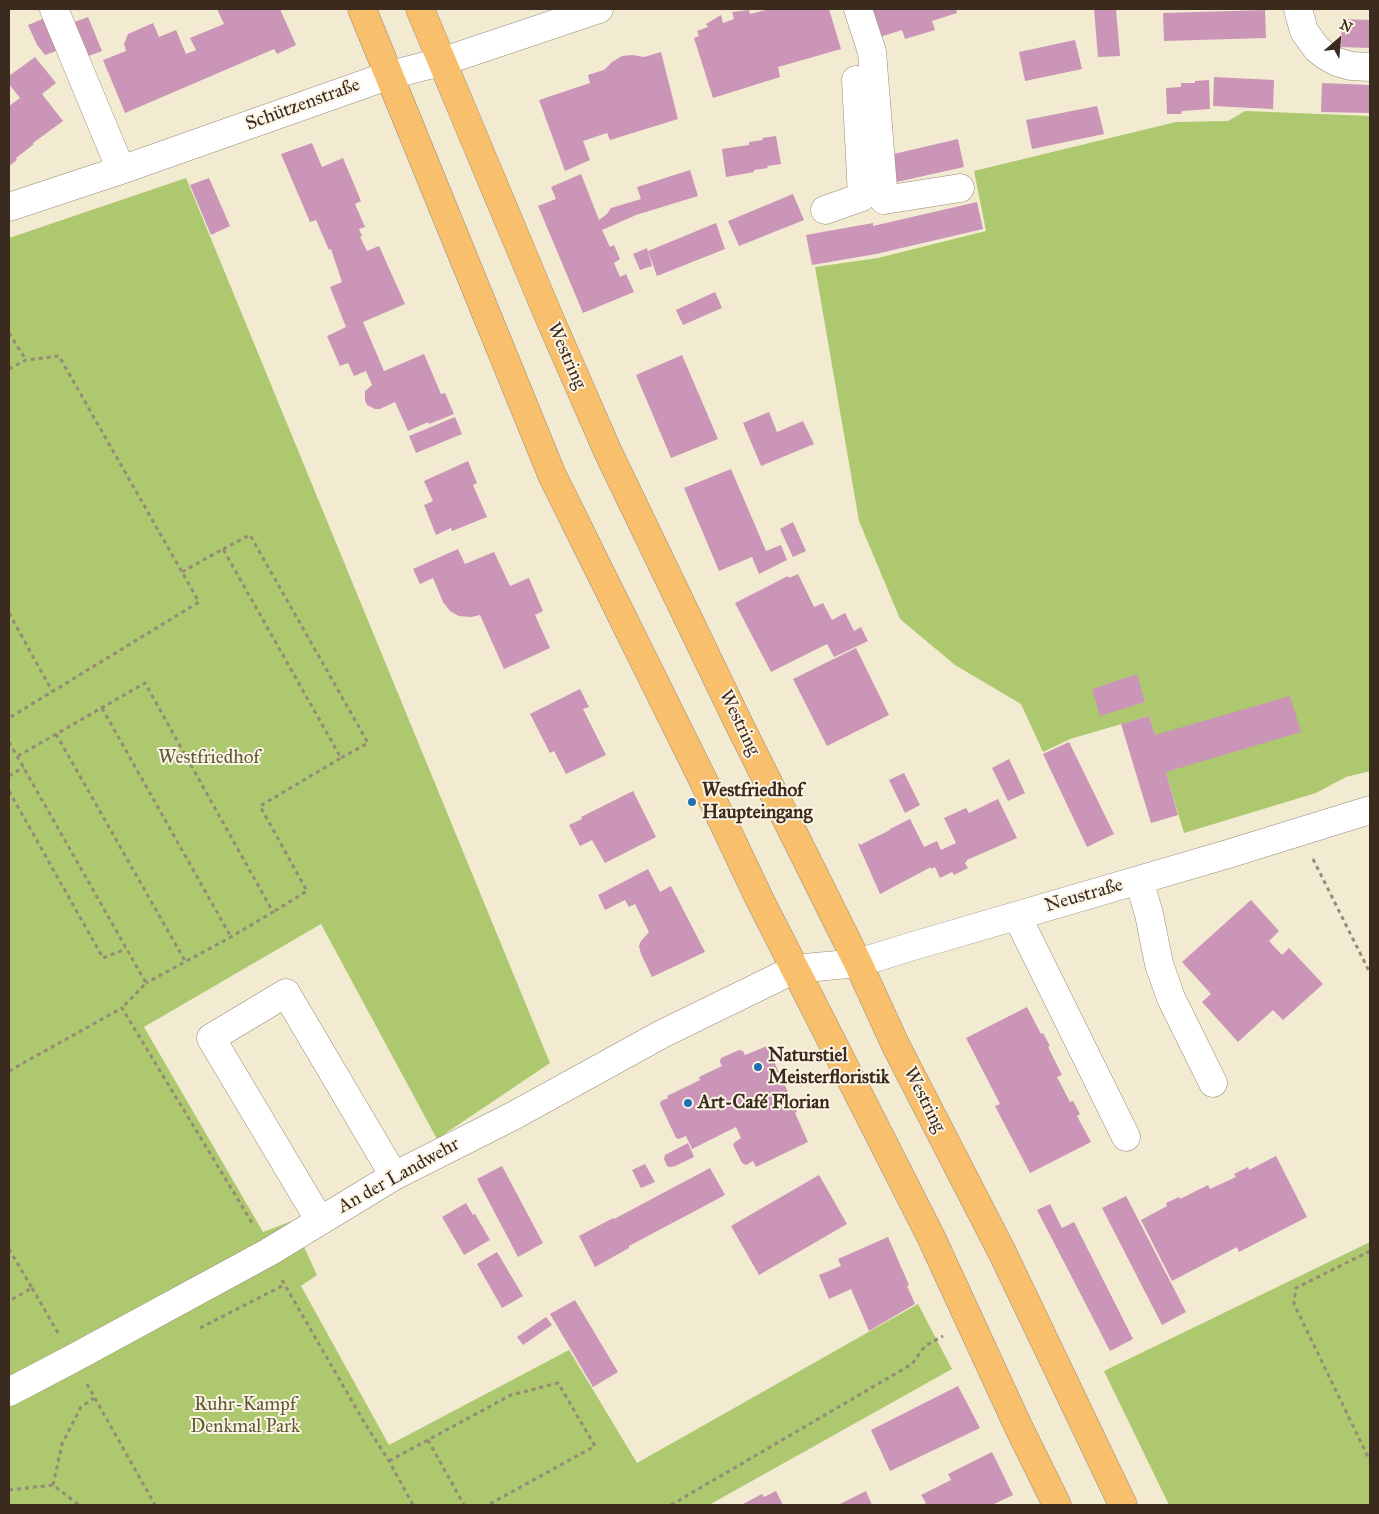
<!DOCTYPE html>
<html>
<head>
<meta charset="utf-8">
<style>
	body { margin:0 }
	#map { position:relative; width:1379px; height:1514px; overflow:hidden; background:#f2ebd2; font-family:"IM FELL Great Primer",serif }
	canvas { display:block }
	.frame { position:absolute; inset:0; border:10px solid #3b2a1e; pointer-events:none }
	.north { position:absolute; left:1314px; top:15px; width:50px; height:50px; -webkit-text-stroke:4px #fcf5e5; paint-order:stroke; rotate:27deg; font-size:14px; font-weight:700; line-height:20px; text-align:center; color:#3b2a1e }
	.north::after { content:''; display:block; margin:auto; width:18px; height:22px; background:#3b2a1e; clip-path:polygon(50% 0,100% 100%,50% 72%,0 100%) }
</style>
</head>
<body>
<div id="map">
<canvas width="1379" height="1514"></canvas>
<div class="frame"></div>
<div class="north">N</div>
</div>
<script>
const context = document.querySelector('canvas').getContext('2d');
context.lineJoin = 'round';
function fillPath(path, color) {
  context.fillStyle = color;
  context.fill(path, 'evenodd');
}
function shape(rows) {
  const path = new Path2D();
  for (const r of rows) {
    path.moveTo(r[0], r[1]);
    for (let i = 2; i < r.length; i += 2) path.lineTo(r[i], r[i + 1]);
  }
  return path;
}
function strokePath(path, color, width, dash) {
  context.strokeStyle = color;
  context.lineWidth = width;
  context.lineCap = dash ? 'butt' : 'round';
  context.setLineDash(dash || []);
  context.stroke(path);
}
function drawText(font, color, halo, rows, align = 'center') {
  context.font = font + ' "IM FELL Great Primer",serif';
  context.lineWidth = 4;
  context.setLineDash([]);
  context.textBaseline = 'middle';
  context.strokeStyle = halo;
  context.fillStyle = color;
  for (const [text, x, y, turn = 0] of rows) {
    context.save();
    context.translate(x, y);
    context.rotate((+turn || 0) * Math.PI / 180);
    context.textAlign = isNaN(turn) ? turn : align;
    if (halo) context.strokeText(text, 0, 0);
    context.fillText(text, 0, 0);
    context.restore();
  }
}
fillPath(shape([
	[1245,111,1370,116,1370,771,1346,777,1316,793,1184,833,1149,716,1070,739,1043,752,1021,704,955,665,900,619,859,521,815,267,878,258,986,231,974,171,1176,122,1228,121],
	[186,178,550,1063,437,1139,321,924,144,1027,263,1232,292,1221,317,1275,301,1286,389,1445,569,1350,637,1463,918,1304,952,1369,709,1505,9,1505,9,238],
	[1370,1242,1370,1505,1169,1505,1104,1371]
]), '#adc86f');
fillPath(shape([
	[217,9,280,9,296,45,277,54,274,49,125,113,103,60,126,51,124,44,128,34,153,23,159,37,176,30,186,54,196,50,190,38,224,24],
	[770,9,829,9,841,49,778,67,780,77,713,98,694,38,699,36,697,31,708,27,706,24,721,15,723,23,734,19,732,12,749,10,750,14],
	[868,9,956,9,957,13,932,21,935,30,905,39,902,30,877,38],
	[1094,9,1116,9,1120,56,1098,57],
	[1265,10,1266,38,1164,41,1163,13],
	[88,17,102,51,86,57,72,23],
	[45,18,59,50,45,55,37,45,28,25],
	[1342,19,1370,20,1370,48,1341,47],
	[1075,40,1082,69,1025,81,1019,52],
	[661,52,678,119,610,140,607,133,583,141,590,160,565,171,539,100,590,83,588,75,604,70,612,62,622,56,633,55,644,57],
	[35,57,56,83,42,94,63,121,33,143,34,144,16,158,17,160,9,166,9,106,20,98,9,84,9,76],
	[1214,77,1274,80,1273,109,1213,106],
	[1209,80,1210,109,1182,111,1181,114,1167,114,1166,88,1181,87,1181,83,1195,83,1195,81],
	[1322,83,1370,85,1370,113,1321,112],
	[1097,106,1104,134,1032,149,1026,120],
	[776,136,781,164,767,166,768,168,754,170,754,172,726,177,722,149,749,145,749,142,763,140,762,138],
	[958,139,964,167,892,183,885,156],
	[312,143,322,167,343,158,361,201,355,204,365,227,359,229,362,236,360,237,367,251,379,246,405,304,363,322,384,371,424,354,441,394,445,393,454,414,429,424,428,422,408,431,395,402,380,409,375,409,367,405,365,400,365,391,372,385,366,371,354,376,348,363,340,366,327,336,346,327,330,287,342,282,331,249,329,250,316,220,310,222,281,154],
	[690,170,698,196,636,215,602,230,610,247,614,245,620,259,614,263,620,277,626,274,634,292,583,313,538,206,556,199,551,187,581,174,599,220,607,214,611,208,641,199,637,187],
	[209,178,230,226,211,235,190,185],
	[793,194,804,220,739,246,728,221],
	[977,202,983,229,876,254,812,265,806,235,873,223,873,226],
	[716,223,725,249,657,276,648,251],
	[647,248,652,266,640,270,633,254],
	[715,292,722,308,683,325,676,310],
	[682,355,718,439,671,458,636,375],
	[769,412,777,432,803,421,814,444,761,466,743,423],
	[455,417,462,434,416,453,409,436],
	[468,461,477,483,473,485,487,517,452,531,451,528,436,535,424,505,433,501,424,481],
	[731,469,766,551,781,545,787,560,759,574,752,557,719,571,684,488],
	[793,522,806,551,793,557,780,529],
	[458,549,465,564,494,552,510,586,529,578,543,611,535,615,550,648,504,669,480,615,471,617,459,616,450,611,443,602,433,578,420,584,413,569],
	[798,574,814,607,823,603,832,620,845,613,854,631,861,627,868,641,834,657,827,644,771,672,735,603,788,576,789,578],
	[856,648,889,715,827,746,793,679],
	[1137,674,1145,702,1100,716,1092,689],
	[580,689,589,707,583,709,606,755,566,774,554,751,550,753,530,714],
	[1290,696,1301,732,1166,772,1178,815,1151,823,1121,724,1149,716,1155,735],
	[1069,742,1114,834,1087,847,1043,754],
	[1009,759,1025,793,1008,801,992,768],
	[904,773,920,805,905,813,889,780],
	[633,791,656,837,605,863,592,840,580,846,569,825,582,819,581,817],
	[998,799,1017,838,967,860,967,861,965,863,968,868,954,875,952,872,940,878,935,867,931,869,931,867,880,894,858,844,859,843,860,845,890,830,890,829,910,819,924,847,937,841,941,850,956,843,944,818,966,808,969,813],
	[648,869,660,892,671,886,705,952,652,977,641,954,639,946,641,941,649,932,635,904,629,907,625,900,605,910,598,895],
	[1251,900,1279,931,1269,941,1282,955,1289,948,1323,984,1283,1020,1273,1010,1238,1042,1202,1002,1211,994,1182,962],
	[1027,1007,1041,1034,1043,1033,1050,1046,1048,1047,1062,1075,1057,1077,1070,1102,1073,1101,1080,1114,1077,1116,1091,1142,1030,1173,995,1106,1000,1104,966,1038],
	[767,1046,797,1112,795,1113,808,1142,756,1167,753,1161,746,1165,742,1163,733,1145,735,1142,741,1138,736,1127,692,1149,686,1136,679,1139,676,1138,660,1104,661,1101,668,1098,667,1096,700,1080,699,1077,722,1066,720,1062,721,1058,739,1050,743,1051,745,1055],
	[688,1143,694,1157,675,1166,670,1167,667,1166,664,1159,665,1155],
	[1276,1156,1307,1217,1239,1252,1237,1247,1172,1281,1141,1220,1167,1206,1166,1203,1179,1197,1180,1199,1208,1185,1210,1189,1236,1177,1234,1174,1248,1167,1249,1170],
	[645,1164,655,1182,641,1188,632,1170],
	[502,1166,543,1243,518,1257,477,1179],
	[710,1168,725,1195,629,1246,629,1248,595,1267,579,1236,613,1218,614,1219],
	[819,1175,847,1224,759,1275,731,1226],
	[1126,1196,1186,1312,1162,1325,1102,1208],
	[466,1203,473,1215,475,1214,490,1240,464,1255,442,1217],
	[1050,1204,1062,1228,1074,1222,1133,1339,1110,1351,1037,1210],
	[888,1237,909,1285,907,1286,915,1304,869,1331,851,1289,829,1299,819,1275,841,1266,838,1259],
	[497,1252,523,1296,502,1308,477,1264],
	[575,1300,618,1372,593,1387,550,1314],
	[546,1317,552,1325,523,1345,517,1337],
	[958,1386,980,1428,890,1471,871,1430],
	[992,1452,1013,1495,992,1505,922,1505,926,1503,921,1495,951,1480,948,1474],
	[776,1491,783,1505,741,1505,762,1494,764,1497],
	[866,1491,872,1505,841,1505,840,1504]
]), '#cb95b7');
const minor = shape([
	[54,9,121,170],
	[858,9,872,52,884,200,960,188],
	[1298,9,1304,31,1317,49,1326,56,1337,62,1351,66,1370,67],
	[9,207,121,170,390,75,441,62,599,9],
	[825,210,862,197,856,80],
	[1139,880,1149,914,1159,964,1171,998,1213,1083],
	[1017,916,1126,1137],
	[320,1221,211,1038,286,993,394,1176],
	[9,1392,72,1359,269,1252,394,1176,513,1116,662,1034,795,969,858,963,913,946,1228,854,1370,810]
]);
const major = shape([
	[362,9,552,475,705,784,759,898,931,1237,1019,1428,1057,1505],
	[420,9,549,317,608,452,737,720,858,963,896,1046,1002,1252,1123,1505]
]);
strokePath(minor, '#968a78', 29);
strokePath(major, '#968a78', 29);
strokePath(shape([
	[9,333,26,360],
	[9,369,26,360,59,356,199,602,9,718],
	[223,549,250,535,368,743,341,758],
	[182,572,223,549,341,758,260,806,307,891,273,912],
	[9,613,52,691],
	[102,708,231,937],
	[56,734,185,961],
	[9,742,146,983,122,1008],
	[18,756,145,683,273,912,231,937,146,983],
	[9,776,24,767],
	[9,791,103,958,126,949],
	[1313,859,1370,973],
	[9,1071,122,1008,254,1226],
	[9,1249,32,1288,9,1301],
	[1370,1251,1296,1288,1294,1304,1370,1461],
	[282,1280,364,1422,389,1461,413,1505],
	[32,1288,58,1333],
	[200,1328,284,1285],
	[87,1384,155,1505],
	[428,1440,464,1505],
	[389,1461,511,1395,558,1383,595,1446,488,1505],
	[53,1485,62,1444,81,1407,94,1398],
	[9,1490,53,1485,79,1505],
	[671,1505,912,1364,925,1346,943,1336]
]), '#968a78', 3, [4, 4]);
strokePath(minor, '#fff', 28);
strokePath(major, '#f8bf6c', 28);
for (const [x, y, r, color] of [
	[692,802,5,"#1f6fb2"],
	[758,1067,5,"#1f6fb2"],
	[688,1103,5,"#1f6fb2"]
]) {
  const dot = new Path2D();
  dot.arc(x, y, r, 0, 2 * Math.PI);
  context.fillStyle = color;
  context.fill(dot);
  strokePath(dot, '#fcf5e5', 2);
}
drawText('19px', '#3b2a1e', '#fcf5e5', [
	["Schützenstraße",303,105,-20],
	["Westring",566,356,66],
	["Westring",739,723,64],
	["Neustraße",1084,896,-16],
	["Westring",924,1100,63],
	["An der Landwehr",399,1176,-29]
]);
drawText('19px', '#5d5936', '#fcf5e5', [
	["Westfriedhof",209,758],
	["Ruhr-Kampf",245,1405],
	["Denkmal Park",245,1427]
]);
drawText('bold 19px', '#3b2a1e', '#fcf5e5', [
	["Westfriedhof",702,791],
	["Haupteingang",702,813],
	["Naturstiel",768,1056],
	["Meisterfloristik",768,1078],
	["Art-Café Florian",698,1103]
], 'left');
</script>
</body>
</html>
